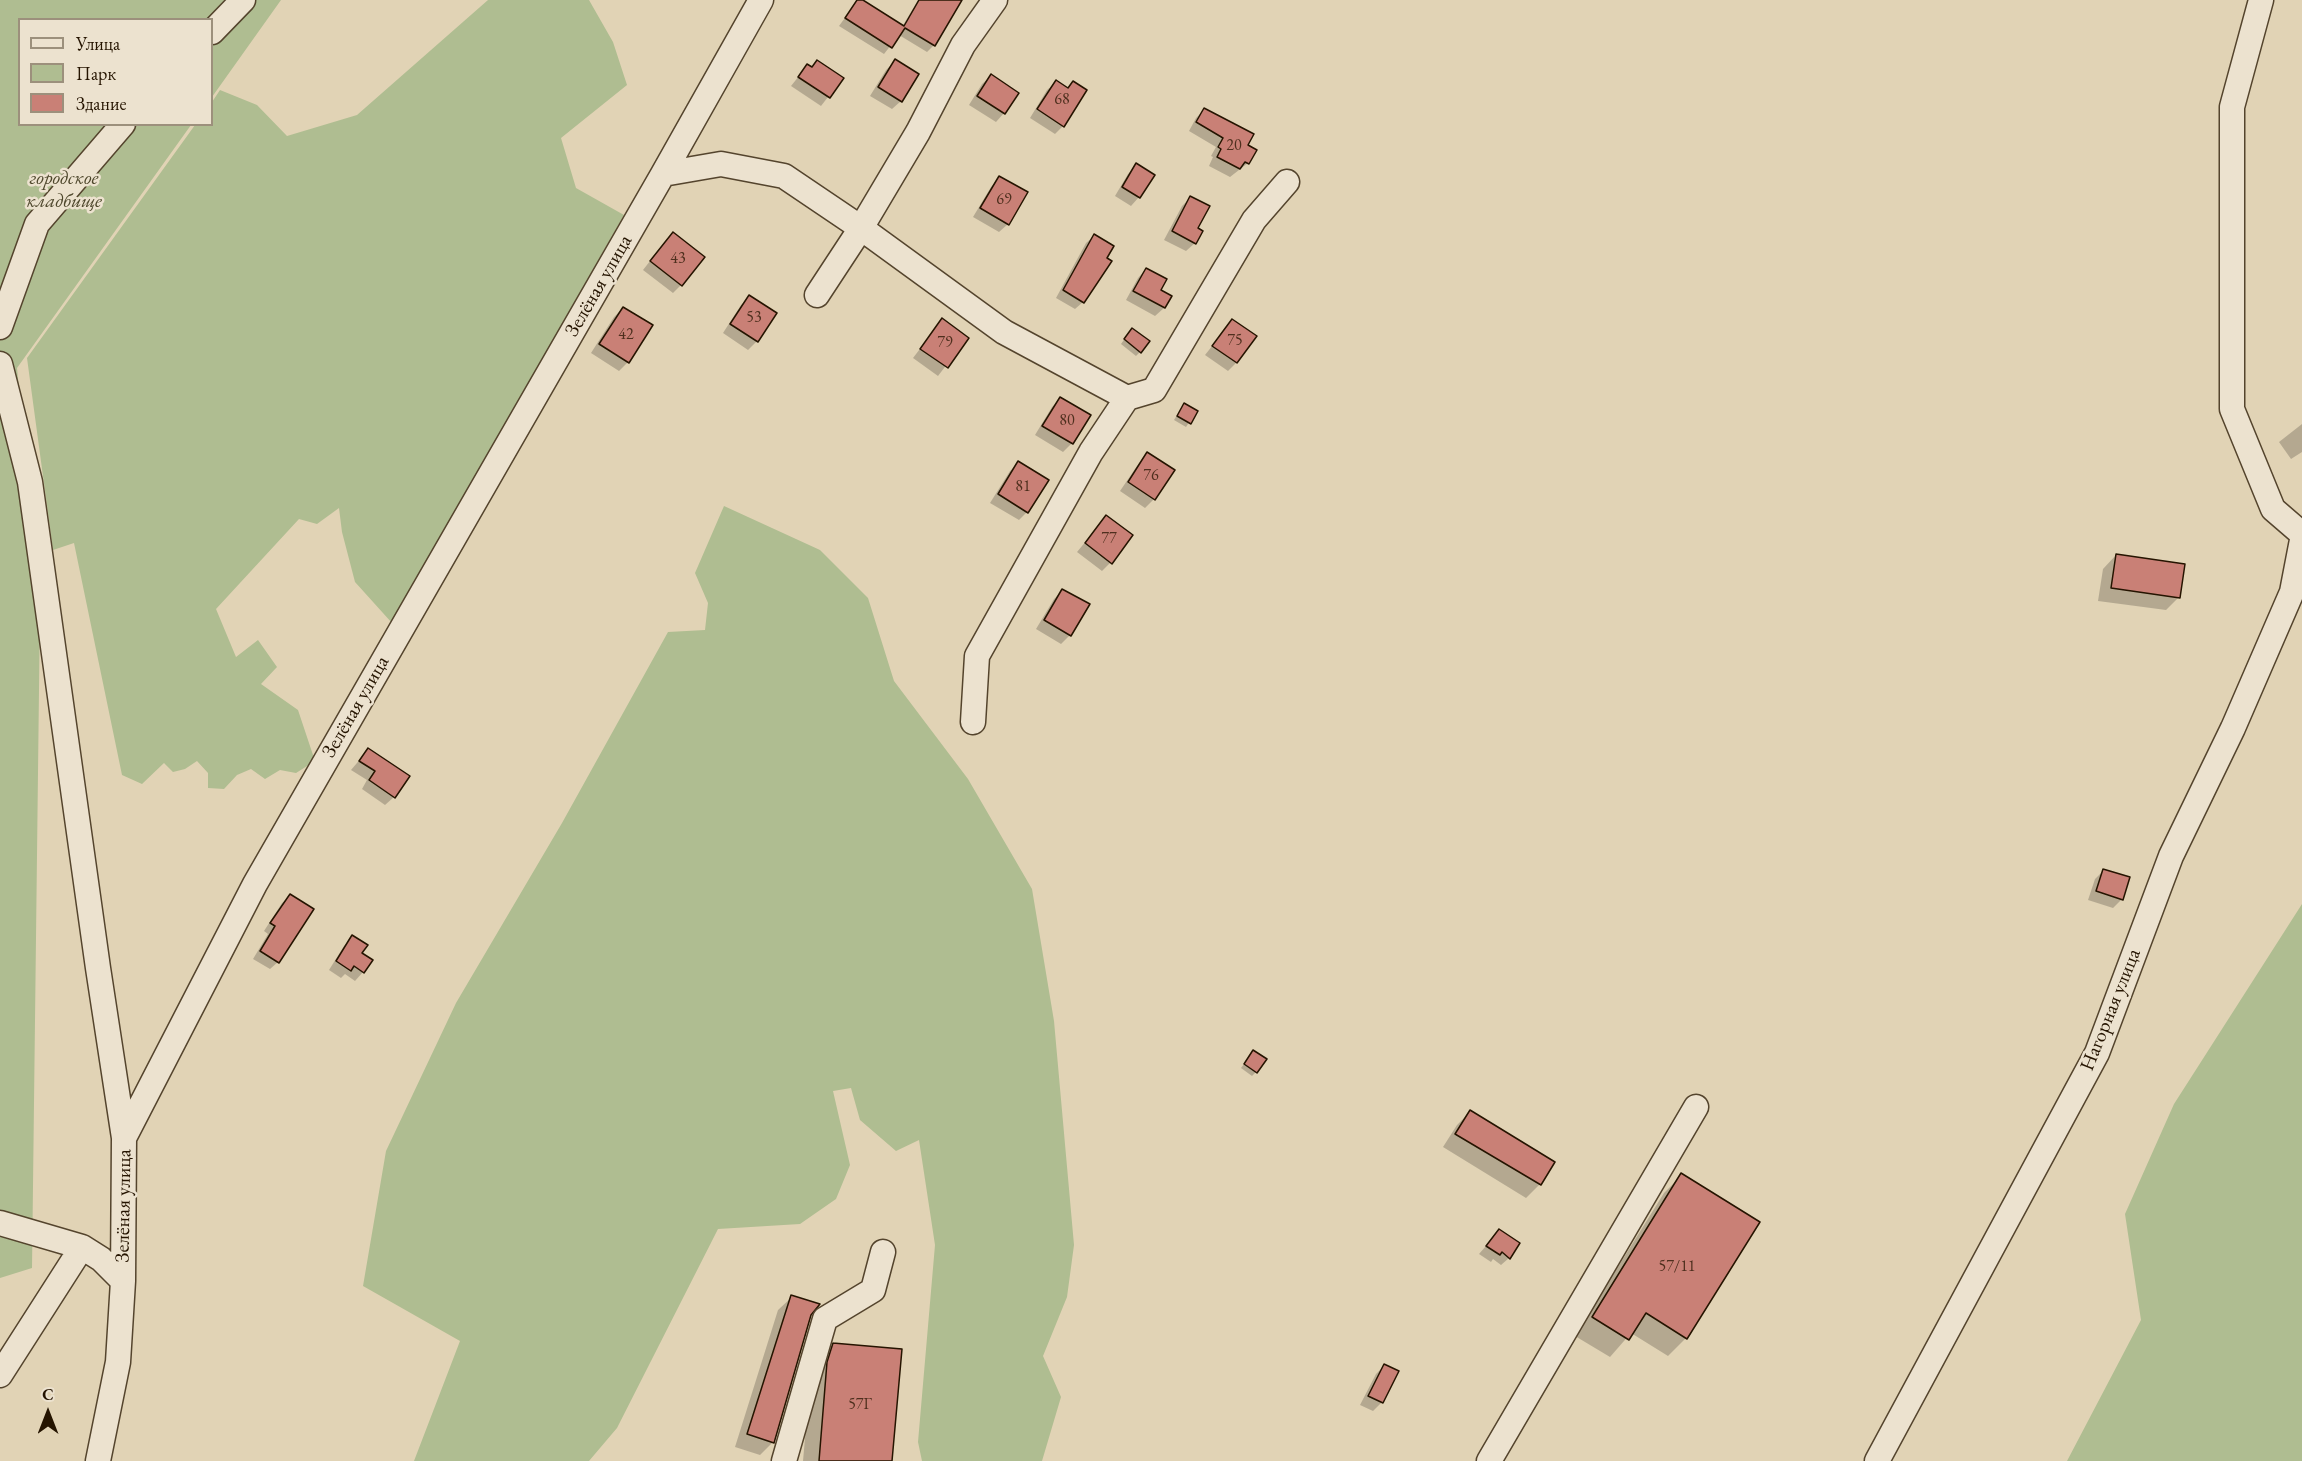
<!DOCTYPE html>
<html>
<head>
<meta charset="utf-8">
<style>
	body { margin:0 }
	#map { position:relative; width:2302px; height:1461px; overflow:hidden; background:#e1d3b5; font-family:"EB Garamond",serif }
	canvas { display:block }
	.legend { position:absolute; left:18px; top:18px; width:195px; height:108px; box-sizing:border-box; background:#ece2cf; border:2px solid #9c907c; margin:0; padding:8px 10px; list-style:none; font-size:18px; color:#251400 }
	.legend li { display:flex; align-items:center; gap:12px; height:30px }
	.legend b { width:30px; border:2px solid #9c907c }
	.north { position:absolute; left:18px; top:1383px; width:60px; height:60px; -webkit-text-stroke:4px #ece2cf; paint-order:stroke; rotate:0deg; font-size:16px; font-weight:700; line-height:24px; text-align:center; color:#251400 }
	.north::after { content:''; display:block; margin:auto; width:21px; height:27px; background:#251400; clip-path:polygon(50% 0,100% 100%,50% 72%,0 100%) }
</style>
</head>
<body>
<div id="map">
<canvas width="2302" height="1461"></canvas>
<ul class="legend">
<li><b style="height:8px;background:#ece2cf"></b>Улица</li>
<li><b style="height:16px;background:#afbd91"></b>Парк</li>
<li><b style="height:16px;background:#c98076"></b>Здание</li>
</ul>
<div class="north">С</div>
</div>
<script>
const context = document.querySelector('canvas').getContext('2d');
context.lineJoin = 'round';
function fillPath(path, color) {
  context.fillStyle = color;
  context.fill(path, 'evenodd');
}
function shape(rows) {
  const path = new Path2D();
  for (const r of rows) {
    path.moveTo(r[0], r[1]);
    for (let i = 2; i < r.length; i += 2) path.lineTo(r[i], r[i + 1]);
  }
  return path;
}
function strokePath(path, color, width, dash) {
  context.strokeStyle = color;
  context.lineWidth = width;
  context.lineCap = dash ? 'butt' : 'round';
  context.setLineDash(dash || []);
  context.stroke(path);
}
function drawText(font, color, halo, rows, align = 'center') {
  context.font = font + ' "EB Garamond",serif';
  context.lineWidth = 5;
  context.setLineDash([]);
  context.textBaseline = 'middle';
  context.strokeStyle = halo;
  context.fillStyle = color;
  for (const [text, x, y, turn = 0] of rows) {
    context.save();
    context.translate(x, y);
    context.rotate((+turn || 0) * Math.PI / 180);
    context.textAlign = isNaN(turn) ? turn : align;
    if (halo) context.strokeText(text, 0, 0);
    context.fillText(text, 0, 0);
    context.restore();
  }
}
fillPath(shape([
	[0,0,281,0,212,97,212,20,20,20,20,124,191,125,17,368,40,607,32,1268,0,1278],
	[488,0,589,0,613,42,627,85,561,138,576,188,624,215,392,623,355,582,342,532,339,508,317,524,299,519,216,609,236,657,258,640,277,667,261,684,298,710,315,761,296,773,280,770,265,779,251,769,237,775,224,789,208,788,208,773,197,761,185,769,173,772,164,763,142,784,122,775,74,543,53,550,27,358,195,125,212,124,212,102,220,90,257,105,287,136,357,115],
	[724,506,820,550,868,598,894,681,968,779,1032,889,1054,1021,1074,1245,1067,1297,1043,1356,1061,1397,1042,1461,922,1461,918,1442,935,1245,919,1140,896,1151,860,1120,851,1088,833,1091,850,1165,836,1199,800,1224,718,1229,617,1428,589,1461,414,1461,460,1341,363,1286,386,1151,456,1003,562,823,668,632,705,630,708,603,695,573],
	[2302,904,2302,1461,2067,1461,2141,1320,2125,1214,2174,1104]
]), '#afbd91');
fillPath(shape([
	[858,0,902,27,918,0,960,0,934,45,927,52,899,35,884,54,839,26],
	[895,61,901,101,892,109,870,96,886,70],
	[807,66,842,79,821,106,791,86],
	[991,76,1017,93,1004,113,996,122,969,105,982,84],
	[1056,82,1067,89,1073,82,1063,126,1055,134,1030,118,1047,90],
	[1204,110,1246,146,1248,163,1230,177,1209,166,1213,157,1211,156,1216,147,1189,131,1196,118],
	[1137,165,1139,197,1131,206,1115,196,1128,174],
	[999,178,1008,224,999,232,973,217,991,187],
	[1191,197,1196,229,1195,243,1186,251,1164,240,1182,206],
	[1094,236,1083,302,1075,309,1056,298,1086,243],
	[665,242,681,285,673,293,643,270],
	[1146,269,1159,291,1170,297,1164,308,1155,316,1126,300,1138,278],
	[750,297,757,341,748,350,723,333,741,305],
	[623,308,651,326,628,362,619,371,591,353,614,317],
	[942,320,967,338,938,376,913,358],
	[1232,321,1236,363,1228,371,1205,355],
	[1128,334,1140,352,1136,356,1121,344],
	[1060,399,1072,443,1063,452,1035,435,1052,407],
	[1184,404,1196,412,1186,427,1174,420],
	[2302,424,2302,452,2291,459,2279,442],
	[1148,454,1154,499,1145,508,1120,491,1139,463],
	[1019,463,1027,512,1019,520,990,503,1010,471],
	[1106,517,1110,563,1102,571,1077,552],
	[2116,555,2179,597,2166,610,2098,601,2103,569],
	[1063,590,1088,605,1070,635,1061,644,1036,629,1054,599],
	[368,750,394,797,385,805,362,789,367,780,351,770],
	[2104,870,2122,899,2113,908,2088,900,2095,879],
	[290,896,278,962,270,969,253,959,268,934,264,931,282,903],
	[353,937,360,954,363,972,355,981,345,974,341,978,329,970,344,946],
	[1253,1052,1256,1072,1252,1076,1241,1068],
	[1470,1112,1553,1162,1540,1184,1526,1198,1443,1147,1457,1125],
	[1682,1175,1686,1338,1668,1356,1631,1333,1610,1357,1575,1336,1664,1193],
	[1499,1231,1509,1258,1501,1265,1493,1259,1491,1262,1479,1254],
	[792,1297,773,1442,760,1455,735,1447,778,1310],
	[833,1345,891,1461,803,1461,810,1381,815,1363],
	[1384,1366,1382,1402,1373,1411,1360,1405,1376,1374]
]), '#0003');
const building = shape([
	[857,0,863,0,904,26,919,0,962,0,935,46,905,28,892,48,845,18,857,0],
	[895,59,919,74,902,102,878,87,895,59],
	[817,60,844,78,830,98,798,77,807,64,812,67,817,60],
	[991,74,1019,93,1005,114,977,96,991,74],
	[1056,80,1068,88,1073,81,1087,90,1064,127,1037,109,1056,80],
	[1204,108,1254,134,1248,145,1257,150,1249,164,1245,162,1240,169,1217,157,1221,149,1218,147,1223,138,1196,122,1204,108],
	[1136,163,1155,175,1140,198,1122,187,1136,163],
	[999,176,1028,192,1009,225,980,208,999,176],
	[1190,196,1210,206,1198,228,1203,231,1196,244,1172,231,1190,196],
	[673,232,705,257,682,286,650,261,673,232],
	[1094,234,1114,246,1107,258,1112,261,1084,303,1063,290,1094,234],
	[1146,268,1167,279,1161,290,1172,296,1165,308,1133,291,1146,268],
	[749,295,777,313,758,342,730,324,749,295],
	[623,307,653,325,629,363,599,344,623,307],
	[942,318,969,338,948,368,920,349,942,318],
	[1232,319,1257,336,1237,363,1212,346,1232,319],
	[1132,328,1150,341,1141,353,1124,339,1132,328],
	[1060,397,1091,415,1073,444,1042,426,1060,397],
	[1184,403,1198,411,1191,424,1177,416,1184,403],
	[1147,452,1175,470,1155,500,1128,482,1147,452],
	[1018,461,1049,480,1028,513,998,494,1018,461],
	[1106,515,1133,535,1112,564,1085,543,1106,515],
	[2116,554,2185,564,2180,598,2111,588,2116,554],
	[1062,589,1090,604,1071,636,1044,620,1062,589],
	[368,748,410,776,395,798,369,780,375,771,359,761,368,748],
	[2103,869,2130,877,2123,900,2096,891,2103,869],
	[290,894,314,909,279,963,260,951,275,926,270,923,290,894],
	[352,935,368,945,362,953,373,960,364,973,354,966,351,971,336,961,352,935],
	[1253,1050,1267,1059,1257,1073,1244,1064,1253,1050],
	[1470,1110,1555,1162,1541,1185,1455,1134,1470,1110],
	[1681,1173,1760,1222,1687,1339,1646,1313,1629,1340,1592,1317,1681,1173],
	[1499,1229,1520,1243,1510,1259,1502,1252,1500,1255,1486,1246,1499,1229],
	[791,1295,820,1304,811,1315,774,1443,747,1434,791,1295],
	[833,1343,902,1349,892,1461,819,1461,827,1362,833,1343],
	[1384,1364,1399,1371,1383,1403,1368,1396,1384,1364]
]);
fillPath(building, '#c98076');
strokePath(building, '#251400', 1.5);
const minor = shape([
	[2261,0,2232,107,2232,409,2273,509,2302,534],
	[212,32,243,0],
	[663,174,721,164,784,176,861,228,1004,332,1127,398],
	[817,295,861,228,918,132,963,45,995,0],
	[0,327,37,224,123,124],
	[0,364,30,482,98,968,124,1138],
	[973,722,977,656,1091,452,1127,398,1154,390,1254,220,1287,182],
	[0,1223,82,1247,101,1259,123,1281],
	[0,1375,82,1247],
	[98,1461,118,1362,123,1281,124,1138,255,884,663,174,761,0],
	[784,1461,825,1319,873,1290,883,1252],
	[1489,1461,1696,1107],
	[1877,1461,2097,1053,2171,856,2233,728,2292,592,2302,540]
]);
strokePath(minor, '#54442d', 27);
strokePath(minor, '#ece2cf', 24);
drawText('16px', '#4e2f1e', null, [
	["68",1062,100],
	["20",1234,146],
	["69",1004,200],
	["43",678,259],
	["53",754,318],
	["42",626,335],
	["75",1235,341],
	["79",945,343],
	["80",1067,421],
	["76",1151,476],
	["81",1023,487],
	["77",1109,539],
	["57/11",1677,1267],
	["57Г",860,1405]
]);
drawText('italic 20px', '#4e472c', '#ece2cf', [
	["городское",64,179],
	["кладбище",64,202]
]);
drawText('20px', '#251400', '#ece2cf', [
	["Зелёная улица",599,286,-60],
	["Зелёная улица",356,707,-60],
	["Нагорная улица",2111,1010,-68],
	["Зелёная улица",124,1206,-89]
]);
</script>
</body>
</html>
